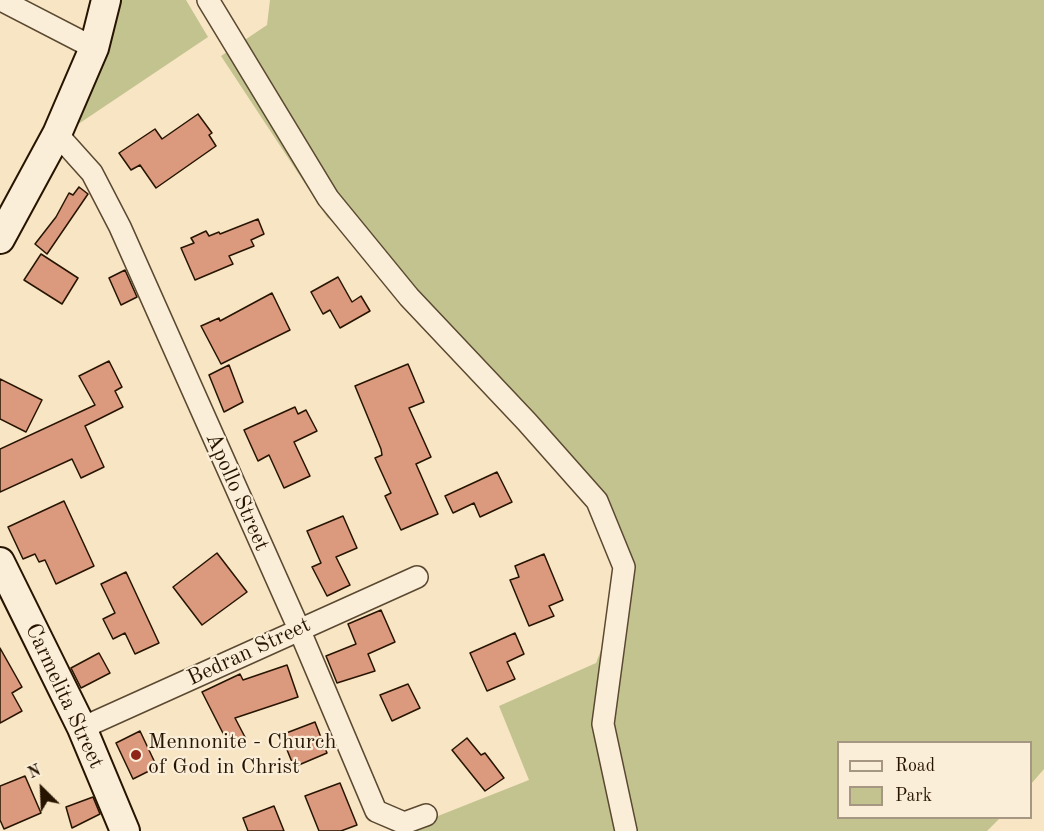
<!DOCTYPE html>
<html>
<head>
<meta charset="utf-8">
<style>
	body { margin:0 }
	#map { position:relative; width:1044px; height:831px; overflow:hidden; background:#f8e5c3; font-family:"Old Standard TT",serif }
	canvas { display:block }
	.legend { position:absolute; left:837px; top:741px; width:195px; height:78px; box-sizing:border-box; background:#faeed8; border:2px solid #a59782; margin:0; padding:8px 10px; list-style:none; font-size:18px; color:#261400 }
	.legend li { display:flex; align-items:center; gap:12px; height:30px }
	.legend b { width:30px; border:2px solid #a59782 }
	.north { position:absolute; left:12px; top:759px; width:60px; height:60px; -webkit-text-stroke:4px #faeed8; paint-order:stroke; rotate:336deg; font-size:16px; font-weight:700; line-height:24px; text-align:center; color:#261400 }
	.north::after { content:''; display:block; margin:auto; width:21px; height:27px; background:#261400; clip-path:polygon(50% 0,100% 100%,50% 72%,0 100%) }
</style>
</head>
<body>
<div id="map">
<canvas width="1044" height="831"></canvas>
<ul class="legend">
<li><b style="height:8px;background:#faeed8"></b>Road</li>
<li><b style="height:16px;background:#c3c390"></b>Park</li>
</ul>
<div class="north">N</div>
</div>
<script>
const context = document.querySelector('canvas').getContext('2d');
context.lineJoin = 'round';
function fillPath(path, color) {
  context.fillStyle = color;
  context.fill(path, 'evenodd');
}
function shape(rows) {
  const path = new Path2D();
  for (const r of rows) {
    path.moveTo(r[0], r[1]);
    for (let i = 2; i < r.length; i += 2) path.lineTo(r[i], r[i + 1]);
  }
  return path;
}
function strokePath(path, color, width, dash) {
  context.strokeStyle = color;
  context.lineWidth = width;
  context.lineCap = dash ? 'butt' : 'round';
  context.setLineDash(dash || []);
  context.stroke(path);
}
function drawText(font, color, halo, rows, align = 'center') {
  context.font = font + ' "Old Standard TT",serif';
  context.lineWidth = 4.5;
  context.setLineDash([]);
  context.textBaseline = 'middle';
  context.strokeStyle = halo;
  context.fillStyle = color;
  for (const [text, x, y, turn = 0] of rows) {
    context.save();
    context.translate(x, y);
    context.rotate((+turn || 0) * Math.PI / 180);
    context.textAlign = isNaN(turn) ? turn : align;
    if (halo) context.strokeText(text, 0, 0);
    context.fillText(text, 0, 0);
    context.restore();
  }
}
fillPath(shape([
	[105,0,186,0,208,37,53,141],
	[270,0,1044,0,1044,769,1031,784,1030,742,838,742,838,818,1000,818,987,831,400,831,529,780,499,706,596,663,625,589,592,502,413,299,327,217,221,56,267,25]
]), '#c3c390');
const building = shape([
	[198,114,212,133,209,135,216,146,156,188,140,165,131,170,119,153,155,129,162,139,198,114],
	[79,187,88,194,47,254,35,244,56,217,69,193,73,195,79,187],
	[258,219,264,234,251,240,254,246,229,256,233,264,195,280,181,248,194,243,191,238,206,231,209,236,219,232,220,234,258,219],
	[41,254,78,278,62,304,24,280,41,254],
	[125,270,137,297,121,305,109,278,125,270],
	[338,277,352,302,361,296,370,311,340,328,330,310,323,314,311,292,338,277],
	[272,293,290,330,221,364,201,326,219,318,220,321,272,293],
	[109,361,122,387,115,391,123,407,85,426,104,467,81,478,72,459,0,492,0,449,95,405,79,376,109,361],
	[408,364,424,402,409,408,431,457,416,464,438,514,401,530,385,496,391,493,375,458,382,455,381,449,355,386,408,364],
	[229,365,243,402,224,412,209,375,229,365],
	[0,379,42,400,26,432,0,419,0,379],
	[295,407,298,414,306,410,317,431,294,442,310,476,284,488,269,455,258,461,244,430,295,407],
	[497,472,512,502,480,517,474,503,453,513,445,496,497,472],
	[64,501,94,566,56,584,45,560,39,562,35,554,23,559,8,527,64,501],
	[343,516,357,548,336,557,350,585,327,596,312,567,321,563,307,531,343,516],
	[217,553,247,592,202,625,173,587,217,553],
	[544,554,563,600,549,606,554,616,529,626,510,580,519,577,515,566,544,554],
	[126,572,159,643,135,654,125,633,113,639,103,619,115,613,101,584,126,572],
	[381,610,395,642,368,654,375,671,337,683,326,656,356,644,348,624,381,610],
	[515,633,524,654,507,662,515,679,487,691,470,653,515,633],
	[0,648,22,687,12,693,22,711,0,723,0,648],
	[99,653,110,673,81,688,71,668,99,653],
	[287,665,298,697,235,718,246,739,230,747,202,692,240,674,243,680,287,665],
	[408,684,420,708,392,721,380,695,408,684],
	[315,722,327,753,294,767,281,735,315,722],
	[140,731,157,767,133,779,116,743,140,731],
	[467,738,481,755,485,753,504,778,485,791,452,750,467,738],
	[25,776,41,813,4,829,0,820,0,786,25,776],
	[340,783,357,825,341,831,319,831,305,796,340,783],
	[93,797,100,814,72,828,66,807,93,797],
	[274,806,284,831,248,831,243,818,274,806]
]);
fillPath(building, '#db997e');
strokePath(building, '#261400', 1.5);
const street = shape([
	[1,0,94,48],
	[208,0,328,198,409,297,527,422,597,501,624,567,603,724,626,831],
	[57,134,92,173,120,227,299,629,376,811,404,823,426,815],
	[82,728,417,577]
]);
const secondary = shape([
	[0,239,57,134,94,48,106,0],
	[0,562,82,728,125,831]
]);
strokePath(street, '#5a4831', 24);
strokePath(secondary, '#261400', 32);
strokePath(street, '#faeed8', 21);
strokePath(secondary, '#faeed8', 28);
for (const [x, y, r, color] of [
	[136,755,6,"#8f2418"]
]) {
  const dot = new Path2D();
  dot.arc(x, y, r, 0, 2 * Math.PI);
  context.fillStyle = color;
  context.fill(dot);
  strokePath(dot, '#faeed8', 2);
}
drawText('22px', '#261400', '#faeed8', [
	["Apollo Street",237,492,66],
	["Bedran Street",249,652,-25],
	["Carmelita Street",64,696,65]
]);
drawText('22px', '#261400', '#faeed8', [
	["Mennonite - Church",148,742],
	["of God in Christ",148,767]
], 'left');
</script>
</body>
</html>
